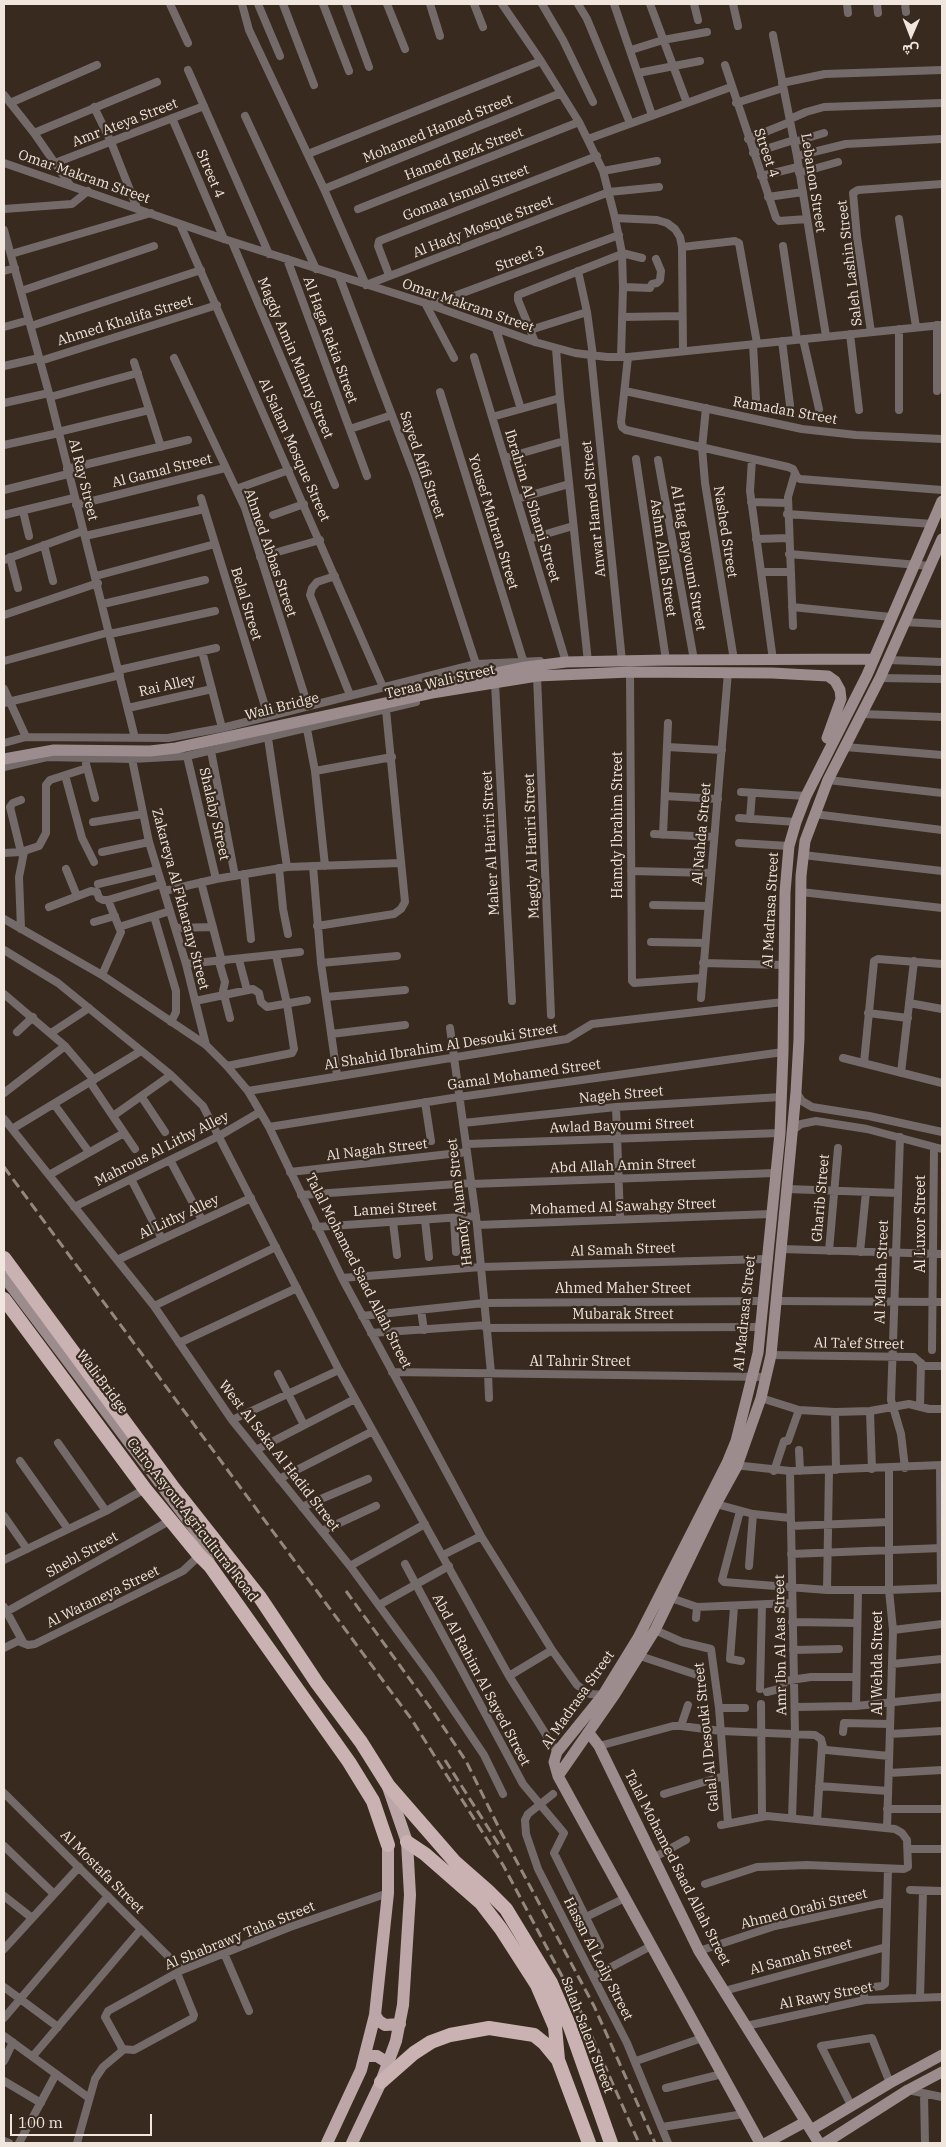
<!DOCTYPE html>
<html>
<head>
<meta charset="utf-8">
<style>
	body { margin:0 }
	#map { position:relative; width:946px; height:2147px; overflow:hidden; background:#382a1e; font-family:"IBM Plex Serif",Vazirmatn,serif }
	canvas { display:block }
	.frame { position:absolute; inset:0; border:5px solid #f0e6de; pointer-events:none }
	.north { position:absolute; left:886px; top:10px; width:50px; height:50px; -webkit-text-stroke:4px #382a1e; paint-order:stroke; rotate:181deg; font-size:14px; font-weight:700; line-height:20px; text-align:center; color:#f0e6de }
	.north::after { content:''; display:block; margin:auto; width:18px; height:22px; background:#f0e6de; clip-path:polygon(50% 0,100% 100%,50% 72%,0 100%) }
	.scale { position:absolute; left:10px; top:2114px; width:142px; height:22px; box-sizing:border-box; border:2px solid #f0e6de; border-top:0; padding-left:6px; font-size:15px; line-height:18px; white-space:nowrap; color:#f0e6de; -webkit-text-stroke:4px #382a1e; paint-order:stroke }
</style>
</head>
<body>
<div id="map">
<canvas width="946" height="2147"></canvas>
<div class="frame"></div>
<div class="north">ش</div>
<div class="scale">100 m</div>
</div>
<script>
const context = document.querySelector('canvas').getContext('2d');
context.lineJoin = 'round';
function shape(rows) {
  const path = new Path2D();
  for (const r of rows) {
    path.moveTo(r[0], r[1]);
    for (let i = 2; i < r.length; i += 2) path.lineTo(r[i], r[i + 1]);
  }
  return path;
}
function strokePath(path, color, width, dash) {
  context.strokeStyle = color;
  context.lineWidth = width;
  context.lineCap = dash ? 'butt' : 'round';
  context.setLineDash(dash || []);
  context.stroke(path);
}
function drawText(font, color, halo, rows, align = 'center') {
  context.font = font + ' "IBM Plex Serif",serif';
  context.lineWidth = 4.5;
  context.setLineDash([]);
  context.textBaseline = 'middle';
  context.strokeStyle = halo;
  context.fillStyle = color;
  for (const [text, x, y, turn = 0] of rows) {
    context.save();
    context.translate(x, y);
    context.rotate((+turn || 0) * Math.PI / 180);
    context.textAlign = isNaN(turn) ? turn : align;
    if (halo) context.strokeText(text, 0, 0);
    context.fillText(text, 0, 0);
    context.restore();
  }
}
strokePath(shape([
	[170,4,188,43],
	[242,4,249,30,324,189,366,285],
	[258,4,280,56],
	[283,4,314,85],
	[323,4,349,71],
	[346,4,369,67],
	[387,4,405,49],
	[430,4,440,36],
	[474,4,483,27],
	[502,4,541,61,579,122,603,171,615,218,622,253,623,287,621,357],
	[542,4,563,40,593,102],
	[578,4,587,19,630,123],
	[614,4,652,115],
	[650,4,687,103],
	[694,4,698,20],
	[733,4,738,26],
	[847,4,848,13],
	[877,4,878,13],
	[905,4,906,12],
	[773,35,797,156,826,336],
	[631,50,663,40,707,32],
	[725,65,776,218,779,221,807,219],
	[188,70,269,254],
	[638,73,700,61],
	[782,83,825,74,942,70],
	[4,95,34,133,70,185],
	[10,103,97,65],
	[736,103,783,88],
	[94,107,111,142,137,208],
	[245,116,316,269],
	[172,118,224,239],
	[790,119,806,112,824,107,942,103],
	[34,133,157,82],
	[588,139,731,87],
	[748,139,790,122],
	[794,142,824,133],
	[753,153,794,140],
	[308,154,541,61],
	[797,156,846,144,942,139],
	[4,163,224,239,425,303,535,342,575,353,607,357,628,357,942,325],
	[55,163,204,106],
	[603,171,657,161],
	[799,173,838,162],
	[761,176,798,167],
	[324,189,561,93],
	[768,197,803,192],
	[4,209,72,204,88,191],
	[358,209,579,122],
	[615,218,657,220,667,223,675,229,680,237,682,247,683,351],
	[899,219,916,327],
	[180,224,383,687],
	[4,230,50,397,135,738],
	[232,242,335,485],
	[783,246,797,339],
	[682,247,735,241,739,243,757,343],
	[622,253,642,258],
	[11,254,151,213],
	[287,259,367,476],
	[4,271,15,268],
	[578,271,587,312,593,356],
	[389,275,378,246,379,241,597,156],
	[339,276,415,476,476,664],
	[366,285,609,192,659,187],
	[623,287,650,288,652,284,657,283,660,280,661,271,656,259],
	[21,291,154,246],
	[425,303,454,358],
	[430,305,619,235],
	[622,317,682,316],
	[937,325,937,391],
	[31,326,201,270],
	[4,327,29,320],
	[496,329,521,409],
	[899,329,899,410],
	[530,330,587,312],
	[871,332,857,237,853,193,858,190,942,184],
	[850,334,859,410],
	[803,339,819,409],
	[782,341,790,405],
	[535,342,518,300,518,295,622,254],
	[753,344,756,399],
	[556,349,560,398,588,662],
	[591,355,622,661],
	[474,357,566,662,561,662],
	[628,357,621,422,622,427,626,430,788,467,793,469,797,477,800,479,942,490],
	[174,358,245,508,308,706],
	[40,361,217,305],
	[134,362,161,447],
	[4,366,39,358],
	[625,391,802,429,856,435,942,439],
	[440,392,523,660],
	[50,397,138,373],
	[4,403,49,393],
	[706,408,702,448,705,483,734,660],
	[492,417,560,398],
	[350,429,392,415],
	[58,432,149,410],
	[4,445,59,433],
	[505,458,564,441],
	[636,459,666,660],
	[752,459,750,491,773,660],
	[658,460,694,660],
	[67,469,188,440],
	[236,489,289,470],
	[4,490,68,474],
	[201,498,268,716],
	[517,499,569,484],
	[751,502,788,503],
	[76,505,225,468],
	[23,511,29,536],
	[787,514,933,524],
	[4,515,74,498],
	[273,515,304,504],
	[85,536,204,509],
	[529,539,573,526],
	[756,539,789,538],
	[44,545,53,581],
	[789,554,930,566],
	[10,557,18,588],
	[260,557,320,540],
	[4,560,83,531],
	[761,572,790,572],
	[96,576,215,544],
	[335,576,317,582,312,588,310,595,350,695],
	[103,604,205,580],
	[792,607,891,617],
	[4,615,98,583],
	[904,622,942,624],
	[793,626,788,497,795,473],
	[110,634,215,611],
	[202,651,222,728],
	[888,660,942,662],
	[4,661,110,632],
	[119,670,216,648],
	[630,672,632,981,634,983,702,978],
	[537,676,551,1015],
	[880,678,942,679],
	[495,683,512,1001],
	[4,689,26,737],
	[4,703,120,675],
	[128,708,212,689],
	[862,714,942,717],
	[307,729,315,771,325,866],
	[268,738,287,867],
	[4,743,26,737,168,738,222,728,476,664,540,661],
	[667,747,722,750],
	[845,747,942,755],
	[211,751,235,876],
	[187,756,216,879],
	[132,759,149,842,186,964,206,1045],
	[86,764,95,798],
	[4,767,47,757,132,759,187,756,416,702],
	[315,771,392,757],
	[65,775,82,838,94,862],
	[828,780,942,793],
	[741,792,806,796],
	[665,796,718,799],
	[814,814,942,830],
	[739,818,796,822],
	[750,819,752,793],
	[93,822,143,814],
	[654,834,714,837],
	[663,835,668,723],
	[739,843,789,846],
	[21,852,10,807,13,803,21,800],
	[102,852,149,842],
	[4,853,21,852,39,846,46,833,46,785,50,780,87,768],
	[803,855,942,871],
	[313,866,321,963,337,1075],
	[279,868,283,909,288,934],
	[66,869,77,896],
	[631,871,711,873],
	[244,874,251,939],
	[201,882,222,962],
	[98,884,157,870],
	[164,891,216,879,287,867,401,863],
	[801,892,942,908],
	[653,905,708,906],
	[49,907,91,891,97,892,99,898,103,900,108,900,162,884],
	[154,916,176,991,176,1012,171,1022],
	[4,919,102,975,206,1045,227,1066,248,1091,269,1127,342,1278,481,1536,552,1650,577,1685,590,1694,606,1695],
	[94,922,115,916],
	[317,926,394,914,401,909,405,902,386,710],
	[119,927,170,911],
	[175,928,213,927],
	[21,929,19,877,24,852],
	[651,942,705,943],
	[4,950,58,983,171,1075,203,1106,339,1370,509,1676,557,1752],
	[239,960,247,990],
	[219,962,225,982,223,991,230,1018],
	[321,963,397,956],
	[703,963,784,965],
	[186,964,300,952],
	[102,975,121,932,108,900],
	[4,994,65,1046,94,1080],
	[326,997,405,990],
	[701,998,728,672],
	[195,1001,253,989,259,993,261,1002,267,1007,307,1000],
	[909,1003,942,1009],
	[868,1013,908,1018],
	[450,1028,477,1225,491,1373],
	[17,1032,33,1017],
	[51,1033,89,1008],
	[331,1034,405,1025],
	[843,1058,942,1083],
	[864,1063,874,961,878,959,942,964],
	[227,1066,292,1053,294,1049,287,1004,276,955],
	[901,1073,914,961],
	[90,1082,135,1149],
	[248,1091,567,1039,592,1024,783,1002],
	[796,1092,802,1101,812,1107,869,1116,942,1132],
	[4,1093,65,1046],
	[141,1096,165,1132],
	[425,1102,431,1141],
	[54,1104,89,1152],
	[616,1107,620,1219],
	[113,1116,171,1075],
	[4,1119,154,1306,232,1420,350,1566,430,1675,484,1755,503,1794],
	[463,1123,616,1107,781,1097],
	[269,1127,459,1097,783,1052],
	[12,1129,141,1051],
	[793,1130,801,1124,816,1121,867,1129,942,1149],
	[900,1137,891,1400,901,1434,905,1468],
	[466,1144,780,1133],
	[170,1160,202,1220],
	[290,1172,467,1152],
	[49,1175,124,1133],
	[131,1179,162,1239],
	[471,1184,775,1173],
	[787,1189,898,1193],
	[301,1195,471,1183],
	[74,1207,219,1136,260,1112],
	[454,1218,456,1252],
	[425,1220,429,1257],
	[393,1222,397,1255],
	[477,1225,771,1214],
	[316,1227,476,1216],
	[781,1249,942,1254],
	[829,1251,838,1148],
	[860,1252,866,1192],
	[117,1260,251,1198],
	[342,1278,481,1267,767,1259],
	[776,1301,942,1302],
	[154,1306,276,1247],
	[421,1310,424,1330],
	[362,1316,484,1303,763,1301],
	[486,1328,760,1327],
	[371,1333,486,1325],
	[179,1343,297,1288],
	[932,1350,934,1147],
	[771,1355,914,1357,924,1366,942,1366],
	[392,1372,767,1377],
	[488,1373,489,1398],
	[278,1374,304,1425],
	[761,1398,799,1410,835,1412,870,1411,909,1404,929,1409,942,1409],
	[920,1407,921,1363],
	[870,1411,872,1469],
	[835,1412,836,1470],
	[232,1420,339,1370],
	[58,1443,106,1511],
	[256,1450,355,1399],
	[799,1450,800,1471],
	[20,1461,68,1529],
	[734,1465,790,1471,942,1465],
	[940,1465,941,1588],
	[774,1471,784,1441,788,1441,799,1410],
	[790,1471,795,1734,792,1818],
	[279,1479,373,1431],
	[716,1504,753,1514,790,1518],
	[302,1507,368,1479],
	[740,1511,722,1580,724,1582,827,1590,889,1590,942,1588],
	[4,1516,27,1549],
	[791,1526,889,1522],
	[322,1531,376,1506],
	[791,1554,942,1548],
	[443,1555,481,1536],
	[4,1560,106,1511,145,1489],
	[405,1564,523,1784,564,1833,554,1853,600,1946],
	[350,1566,425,1524],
	[749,1566,753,1514],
	[827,1590,829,1470],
	[671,1598,697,1607,792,1603],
	[379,1605,449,1566],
	[4,1607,23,1642],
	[734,1607,730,1659,741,1661],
	[6,1612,171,1520],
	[696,1618,697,1607],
	[792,1622,857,1623],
	[655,1630,682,1642,711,1649,719,1708,728,1823],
	[893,1630,942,1624],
	[4,1648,18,1641,28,1645,35,1644,183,1571,200,1555],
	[793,1650,839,1649],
	[640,1656,697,1675],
	[892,1664,942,1659],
	[509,1676,552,1650],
	[760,1689,762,1605],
	[767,1692,783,1688,784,1681,811,1677,856,1677],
	[761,1704,762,1816],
	[856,1706,858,1590],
	[795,1707,856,1706,942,1697],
	[719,1708,745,1708],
	[681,1726,688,1705],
	[843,1732,844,1723,890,1724],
	[890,1734,942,1731],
	[599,1746,673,1726,681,1726,721,1731,815,1735,821,1739,823,1747,826,1750,889,1756],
	[889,1773,942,1770],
	[819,1786,888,1791],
	[4,1793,182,1970],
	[553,1794,528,1814,525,1820,526,1834,538,1869,627,2043,668,2143],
	[664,1794,724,1776],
	[887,1809,942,1809],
	[817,1821,822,1743],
	[887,1828,893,1630,889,1590,889,1468],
	[4,1846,54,1894],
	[908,1849,942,1849],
	[653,1858,686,1840],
	[705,1884,757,1867,807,1865,904,1869,908,1867,907,1840,902,1833,895,1829,767,1816,721,1825],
	[910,1890,942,1891],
	[4,1896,32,1918],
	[586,1917,625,1898],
	[4,1949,79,1867],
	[699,1951,775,1926,887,1902],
	[224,1953,249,2011],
	[594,1976,651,1946],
	[4,1987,58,2027],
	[724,1991,886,1947],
	[920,1998,923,1891],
	[865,2000,863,1991,865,1988,882,1986,885,1984,888,1869],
	[4,2018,108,1896],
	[746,2026,865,2000,942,1997],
	[4,2036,89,2098],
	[122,2049,134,2050,193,2018,194,2015,177,1973],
	[33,2056,141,1929],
	[4,2061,13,2042],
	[636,2061,702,2038],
	[4,2081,41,2103],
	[666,2088,722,2074],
	[908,2090,942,2097],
	[924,2094,925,2143],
	[851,2105,821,2046,872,2038,890,2083],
	[662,2127,744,2114],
	[4,2141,9,2143],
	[19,2143,56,2074],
	[77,2143,95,2079,103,2067,122,2051,121,2046,105,2017,108,2011,182,1970,290,1927,388,1893]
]), '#756a6a', 8);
strokePath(shape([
	[437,685,526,667,566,662,666,660,874,659],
	[4,759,54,750,150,751,176,748,432,693,537,676,630,672,772,673,828,676,835,681,840,690,841,699,827,738],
	[4,1277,194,1529,207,1549,210,1566],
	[589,1733,599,1746,699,1951,819,2143],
	[558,1776,615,1694,655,1630,716,1504,737,1466,761,1398,771,1355,796,1092,799,1039,801,876,805,841,828,780,880,678,942,539],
	[811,2130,890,2083,942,2055],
	[760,2143,558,1776,554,1762,557,1752,603,1695,638,1638,727,1463,736,1441,758,1353,780,1133,783,1052,785,892,789,846,796,822,806,796,867,675,942,501],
	[766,2143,805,2122],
	[825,2143,908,2090,942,2072]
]), '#9d8c8d', 11);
strokePath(shape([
	[375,2015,379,2021,385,2025,400,2024],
	[365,2056,377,2056,388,2063],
	[327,2143,361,2070,375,2015,388,1893,388,1845],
	[352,2143,381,2082,396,2041,403,2005,410,1895,407,1842,388,1787]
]), '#bca6a7', 12);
strokePath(shape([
	[4,1258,172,1486,259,1596,317,1683,361,1742,388,1785,455,1862,488,1891,506,1909,551,1983,570,2027,611,2143],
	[4,1299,145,1489,199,1555,210,1566,349,1762,373,1801,388,1845],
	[407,1842,425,1854,481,1903,501,1929,537,1985,555,2027,558,2060,589,2143],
	[381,2082,414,2053,431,2042,450,2035,489,2028,534,2035,544,2043,558,2060]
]), '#cab2b3', 14);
strokePath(shape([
	[4,1167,412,1720,503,1865,581,2012,639,2143],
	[346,1591,432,1710,466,1761,501,1832,594,2006,655,2143],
	[445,1760,501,1848]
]), '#94887e', 3, [10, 5]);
drawText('14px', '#f0e6de', '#382a1e', [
	["Amr Ateya Street",125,123,-21],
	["Mohamed Hamed Street",438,129,-22],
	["Street 4",766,153,71],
	["Hamed Rezk Street",464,154,-21],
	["Street 4",210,174,67],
	["Omar Makram Street",84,177,19],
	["Lebanon Street",813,183,81],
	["Gomaa Ismail Street",466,193,-21],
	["Al Hady Mosque Street",483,227,-21],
	["Street 3",520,259,-20],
	["Saleh Lashin Street",850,263,-97],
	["Omar Makram Street",468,306,19],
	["Ahmed Khalifa Street",125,321,-17],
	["Al Haga Rakia Street",330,340,70],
	["Magdy Amin Mahny Street",295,358,67],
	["Ramadan Street",785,411,10],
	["Al Salam Mosque Street",294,450,66],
	["Sayed Afifi Street",422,465,71],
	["Al Gamal Street",162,471,-14],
	["Al Ray Street",83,480,76],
	["Ibrahim Al Shami Street",532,506,73],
	["Anwar Hamed Street",594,509,-96],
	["Yousef Mahran Street",493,522,73],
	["Nashed Street",725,532,81],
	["Ahmed Abbas Street",270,553,71],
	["Ashm Allah Street",663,558,82],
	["Al Hag Bayoumi Street",688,558,80],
	["Belal Street",246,604,73],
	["Teraa Wali Street",440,682,-13],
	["Rai Alley",167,686,-13],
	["Wali Bridge",282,707,-14],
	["Shalaby Street",214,814,77],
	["Hamdy Ibrahim Street",618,825,-90],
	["Al Nahda Street",702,834,-85],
	["Maher Al Hariri Street",491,843,-93],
	["Magdy Al Hariri Street",532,846,-92],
	["Zakareya Al Fkharany Street",180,899,75],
	["Al Madrasa Street",771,910,-87],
	["Al Shahid Ibrahim Al Desouki Street",441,1047,-9],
	["Gamal Mohamed Street",524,1075,-8],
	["Nageh Street",621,1095,-5],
	["Awlad Bayoumi Street",622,1126,-2],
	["Mahrous Al Lithy Alley",162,1149,-27],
	["Al Nagah Street",377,1150,-7],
	["Abd Allah Amin Street",623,1166,-2],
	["Gharib Street",821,1198,-85],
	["Hamdy Alam Street",460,1202,-97],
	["Mohamed Al Sawahgy Street",623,1207,-2],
	["Lamei Street",395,1209,-4],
	["Al Lithy Alley",179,1217,-25],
	["Al Luxor Street",921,1224,-90],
	["Al Samah Street",623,1250,-2],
	["Talal Mohamed Saad Allah Street",358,1271,63],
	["Al Mallah Street",882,1272,-88],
	["Ahmed Maher Street",623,1289],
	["Al Madrasa Street",745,1313,-84],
	["Mubarak Street",623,1315],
	["Al Ta'ef Street",859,1344,1],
	["Al Tahrir Street",580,1362],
	["Wali Bridge",102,1382,53],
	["West Al Seka Al Hadid Street",279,1456,52],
	["Cairo,Asyout Agricultural Road",192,1520,52],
	["Shebl Street",82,1555,-29],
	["Al Wataneya Street",103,1597,-26],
	["Amr Ibn Al Aas Street",781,1645,-91],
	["Al Wehda Street",878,1663,-90],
	["Abd Al Rahim Al Sayed Street",481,1680,62],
	["Al Madrasa Street",578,1700,-55],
	["Galal Al Desouki Street",707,1737,-96],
	["Talal Mohamed Saad Allah Street",677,1868,63],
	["Al Mostafa Street",102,1872,45],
	["Ahmed Orabi Street",804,1909,-14],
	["Al Shabrawy Taha Street",240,1936,-22],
	["Al Samah Street",801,1957,-15],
	["Hassn Al Loily Street",598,1959,63],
	["Al Rawy Street",826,1996,-11],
	["Salah Salem Street",587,2035,69]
]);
</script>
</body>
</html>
